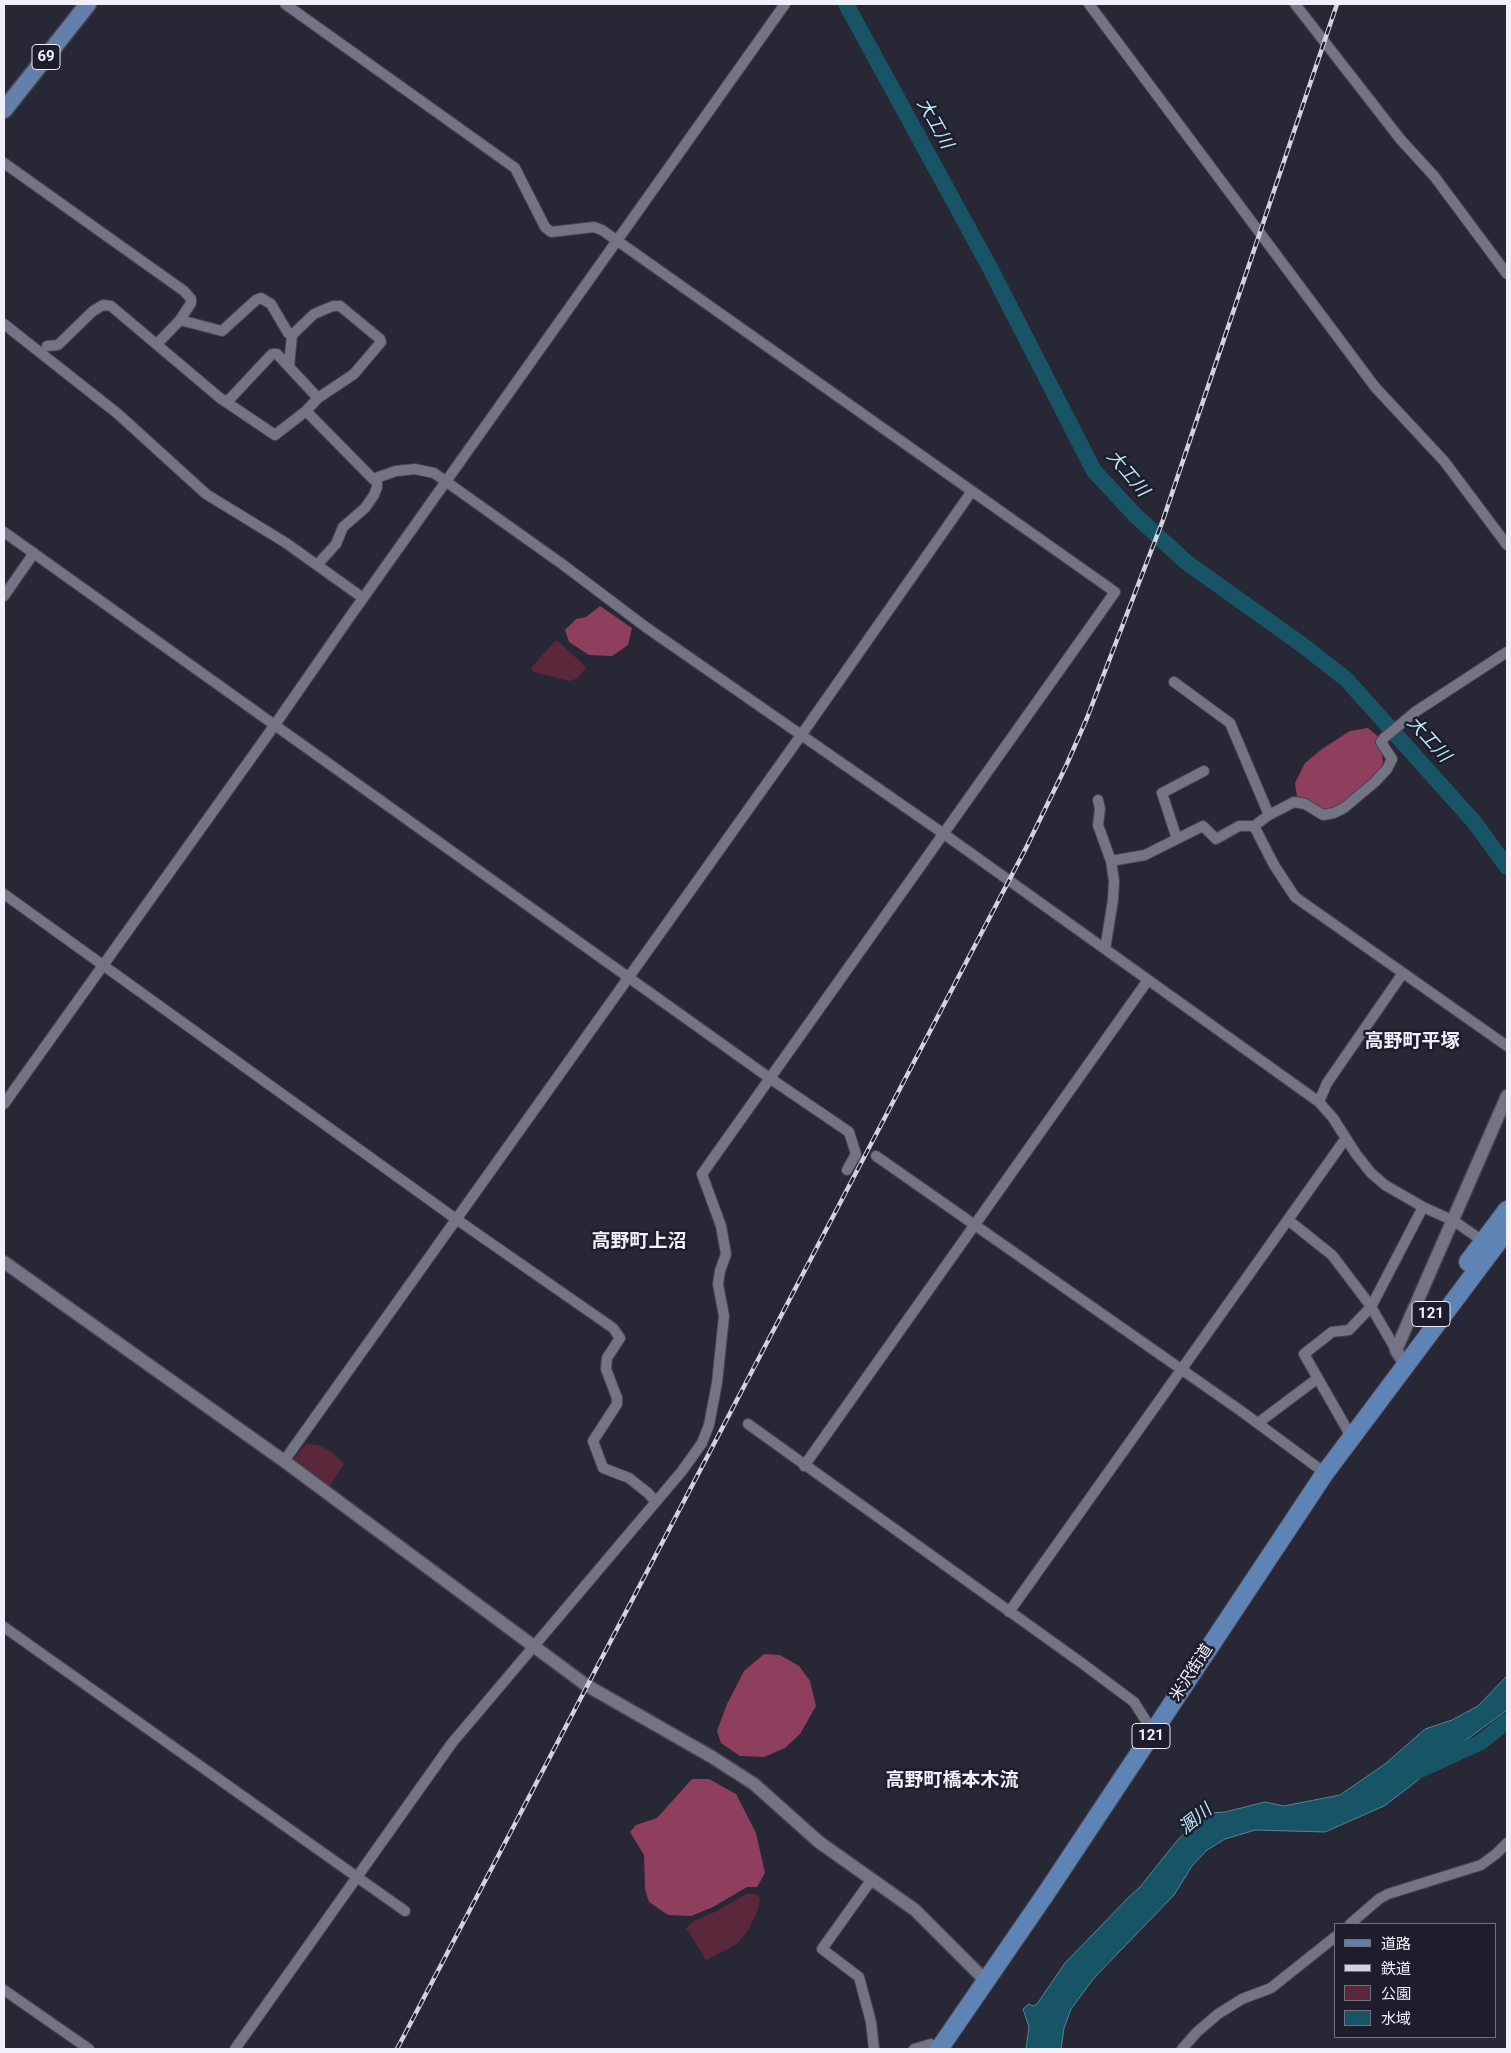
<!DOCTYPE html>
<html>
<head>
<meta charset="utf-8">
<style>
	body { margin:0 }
	#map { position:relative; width:1511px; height:2053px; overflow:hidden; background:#282735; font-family:Roboto,"Noto Sans JP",sans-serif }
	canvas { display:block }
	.frame { position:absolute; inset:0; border:5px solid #f1f0fa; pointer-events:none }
	.legend { position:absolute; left:1334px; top:1923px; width:162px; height:115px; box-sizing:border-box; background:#1e1d2b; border:1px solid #72717e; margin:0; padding:6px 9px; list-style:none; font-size:15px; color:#f1f0fa }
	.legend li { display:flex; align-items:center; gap:10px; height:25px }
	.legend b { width:25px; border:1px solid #72717e }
</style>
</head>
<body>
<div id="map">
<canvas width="1511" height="2053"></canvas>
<div class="frame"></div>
<ul class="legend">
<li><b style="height:6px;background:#6480aa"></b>道路</li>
<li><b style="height:6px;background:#d4d3dd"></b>鉄道</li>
<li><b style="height:14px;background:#5a283a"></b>公園</li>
<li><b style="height:14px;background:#175566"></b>水域</li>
</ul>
</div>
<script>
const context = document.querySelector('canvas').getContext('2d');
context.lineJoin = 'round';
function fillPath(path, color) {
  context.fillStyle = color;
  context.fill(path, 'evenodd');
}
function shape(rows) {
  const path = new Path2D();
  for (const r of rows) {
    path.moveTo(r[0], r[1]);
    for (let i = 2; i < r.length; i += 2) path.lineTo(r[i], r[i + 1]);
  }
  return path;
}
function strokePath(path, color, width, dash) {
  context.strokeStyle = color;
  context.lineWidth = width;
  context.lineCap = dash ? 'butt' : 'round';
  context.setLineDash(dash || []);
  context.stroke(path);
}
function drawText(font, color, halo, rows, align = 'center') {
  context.font = font + ' Roboto,"Noto Sans JP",sans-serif';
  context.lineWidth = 5;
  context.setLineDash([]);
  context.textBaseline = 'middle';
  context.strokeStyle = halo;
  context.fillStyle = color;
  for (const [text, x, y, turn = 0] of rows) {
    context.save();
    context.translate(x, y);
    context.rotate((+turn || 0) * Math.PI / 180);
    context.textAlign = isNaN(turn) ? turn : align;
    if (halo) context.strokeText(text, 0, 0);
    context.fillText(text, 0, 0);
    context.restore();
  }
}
fillPath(shape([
	[558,641,586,667,578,678,570,681,533,672,531,668,554,642],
	[306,1444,317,1445,331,1451,344,1464,330,1485,326,1485,292,1461],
	[746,1894,756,1894,760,1898,758,1909,749,1929,737,1944,706,1960,686,1928,694,1921,717,1911]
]), '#5a283a');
fillPath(shape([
	[600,606,632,628,628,645,612,656,589,655,569,642,565,630,576,619,586,617],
	[1368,728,1381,739,1383,763,1373,789,1358,803,1336,812,1313,811,1297,797,1295,783,1305,763,1322,749,1350,731],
	[764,1654,780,1655,799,1666,810,1681,816,1706,800,1734,785,1748,764,1757,740,1756,721,1743,717,1731,727,1704,744,1671],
	[692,1779,709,1779,736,1794,756,1833,765,1873,757,1887,747,1887,713,1907,691,1916,668,1915,649,1902,645,1889,644,1855,630,1832,636,1825,657,1818]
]), '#8d3f5d');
const water = shape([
	[1507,1676,1507,1710,1458,1746,1413,1784,1384,1806,1325,1832,1255,1830,1225,1839,1207,1850,1192,1866,1174,1895,1094,1978,1071,2009,1064,2028,1061,2049,1026,2049,1029,2027,1023,2009,1029,2004,1033,2006,1037,2004,1065,1963,1129,1897,1140,1887,1176,1842,1195,1822,1211,1813,1225,1812,1265,1802,1284,1806,1340,1795,1385,1764,1425,1729,1452,1720,1478,1706,1507,1676]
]);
fillPath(water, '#175566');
strokePath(water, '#588492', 1);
strokePath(shape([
	[846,4,989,266,1094,471,1135,515,1186,562,1301,644,1346,679,1475,823,1507,867],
	[1418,1771,1481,1742,1507,1721]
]), '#175566', 16);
const minor = shape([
	[1089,4,1375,387,1444,461,1507,545],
	[1295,4,1401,140,1434,176,1507,274],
	[4,163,184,291,191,299,191,303,180,320,157,344],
	[4,324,118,414,206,494,286,543,363,598],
	[47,346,58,345,93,311,103,305,111,306,220,398,275,435,306,411,318,398,354,374,381,342,380,339,340,306,333,306,314,314,292,335,288,333,271,304,261,298,256,300,222,331,180,320],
	[289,367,292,335],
	[227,402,272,354,277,354,318,398],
	[306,411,373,479,396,471,415,469,434,473,562,564,647,628,944,834,1319,1102,1333,1118,1356,1154,1371,1173,1385,1185,1423,1207,1454,1221,1487,1244],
	[4,532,771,1079,849,1132,856,1154,847,1170],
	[317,565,336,544,343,527,365,508,374,495,377,487,377,478],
	[4,596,34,553],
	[1174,682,1230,723,1269,815],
	[1098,800,1100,809,1098,825,1111,861],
	[1254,826,1274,865,1295,897,1507,1046],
	[1177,839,1162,793,1204,771],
	[4,894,456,1219,613,1328,620,1338,607,1358,606,1369,617,1398,617,1404,593,1441,603,1468,629,1478,648,1493,655,1501],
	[1105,949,1113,900,1114,881,1111,861,1145,855,1203,826,1216,839,1239,826,1254,826,1269,815,1294,802,1305,804,1323,815,1334,813,1344,808,1375,782,1387,769,1392,759,1381,742,1384,738,1415,712,1507,652],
	[1319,1102,1327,1083,1403,973],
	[4,1104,274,726,349,618,785,4],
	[876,1156,1241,1411,1325,1473],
	[1288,1220,1332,1255,1370,1305,1396,1350],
	[1258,1423,1318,1378],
	[748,1424,1083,1664,1134,1702,1153,1732],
	[1352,1438,1304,1354,1332,1332,1349,1330,1371,1307,1423,1207],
	[284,1461,802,734,972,491],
	[804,1466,1148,980],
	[1009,1612,1346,1138],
	[4,1627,405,1911],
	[872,1879,822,1949,859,1977,871,2022,874,2049],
	[1350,1924,1379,1899,1388,1894,1481,1865,1496,1854,1507,1843],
	[4,1990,89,2049],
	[235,2049,452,1743,682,1471,702,1443,709,1425,717,1383,724,1316,718,1284,720,1271,726,1254,721,1226,702,1174,1115,592,602,230,594,227,551,232,545,227,515,168,285,4],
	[914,2049,931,2044,940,2048],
	[1182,2049,1197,2032,1218,2014,1242,1999,1271,1988,1335,1937]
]);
const tertiary = shape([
	[4,1262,284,1461,586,1685,712,1757,754,1784,819,1842,915,1910,985,1980],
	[1406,1366,1396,1350,1507,1096]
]);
const primary = shape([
	[4,110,88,4]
]);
const trunk = shape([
	[1468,1262,1507,1210],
	[939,2049,1047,1892,1325,1473,1507,1230]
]);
strokePath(minor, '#474551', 12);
strokePath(tertiary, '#474551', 15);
strokePath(primary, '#474551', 19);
strokePath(trunk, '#474551', 20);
strokePath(minor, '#757485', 10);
strokePath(tertiary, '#757485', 12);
strokePath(primary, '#6480aa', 16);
strokePath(trunk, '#5e84b6', 18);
const rail = shape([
	[397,2049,1026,848,1066,766,1087,718,1163,520,1337,4]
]);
strokePath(rail, '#d4d3dd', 4.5);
strokePath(rail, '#1e1d2b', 2.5, [8]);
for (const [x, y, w] of [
	[46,57,28],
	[1431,1314,38],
	[1151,1736,38]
]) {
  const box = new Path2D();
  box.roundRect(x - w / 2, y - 12.5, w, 25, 4);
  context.fillStyle = '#1e1d2b';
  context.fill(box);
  strokePath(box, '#f1f0fa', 1);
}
drawText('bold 15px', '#f1f0fa', null, [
	["69",46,57],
	["121",1431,1314],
	["121",1151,1736]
]);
drawText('16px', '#f1f0fa', '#1e1d2b', [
	["米沢街道",1192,1673,-57]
]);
drawText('italic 18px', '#b8eafb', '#1e1d2b', [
	["大工川",934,124,61],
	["大工川",1127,474,50],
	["大工川",1428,740,48],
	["溷川",1196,1820,-39]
]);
drawText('bold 19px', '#f1f0fa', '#1e1d2b', [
	["高野町平塚",1412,1042],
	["高野町上沼",639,1242],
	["高野町橋本木流",952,1781]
]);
</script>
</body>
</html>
